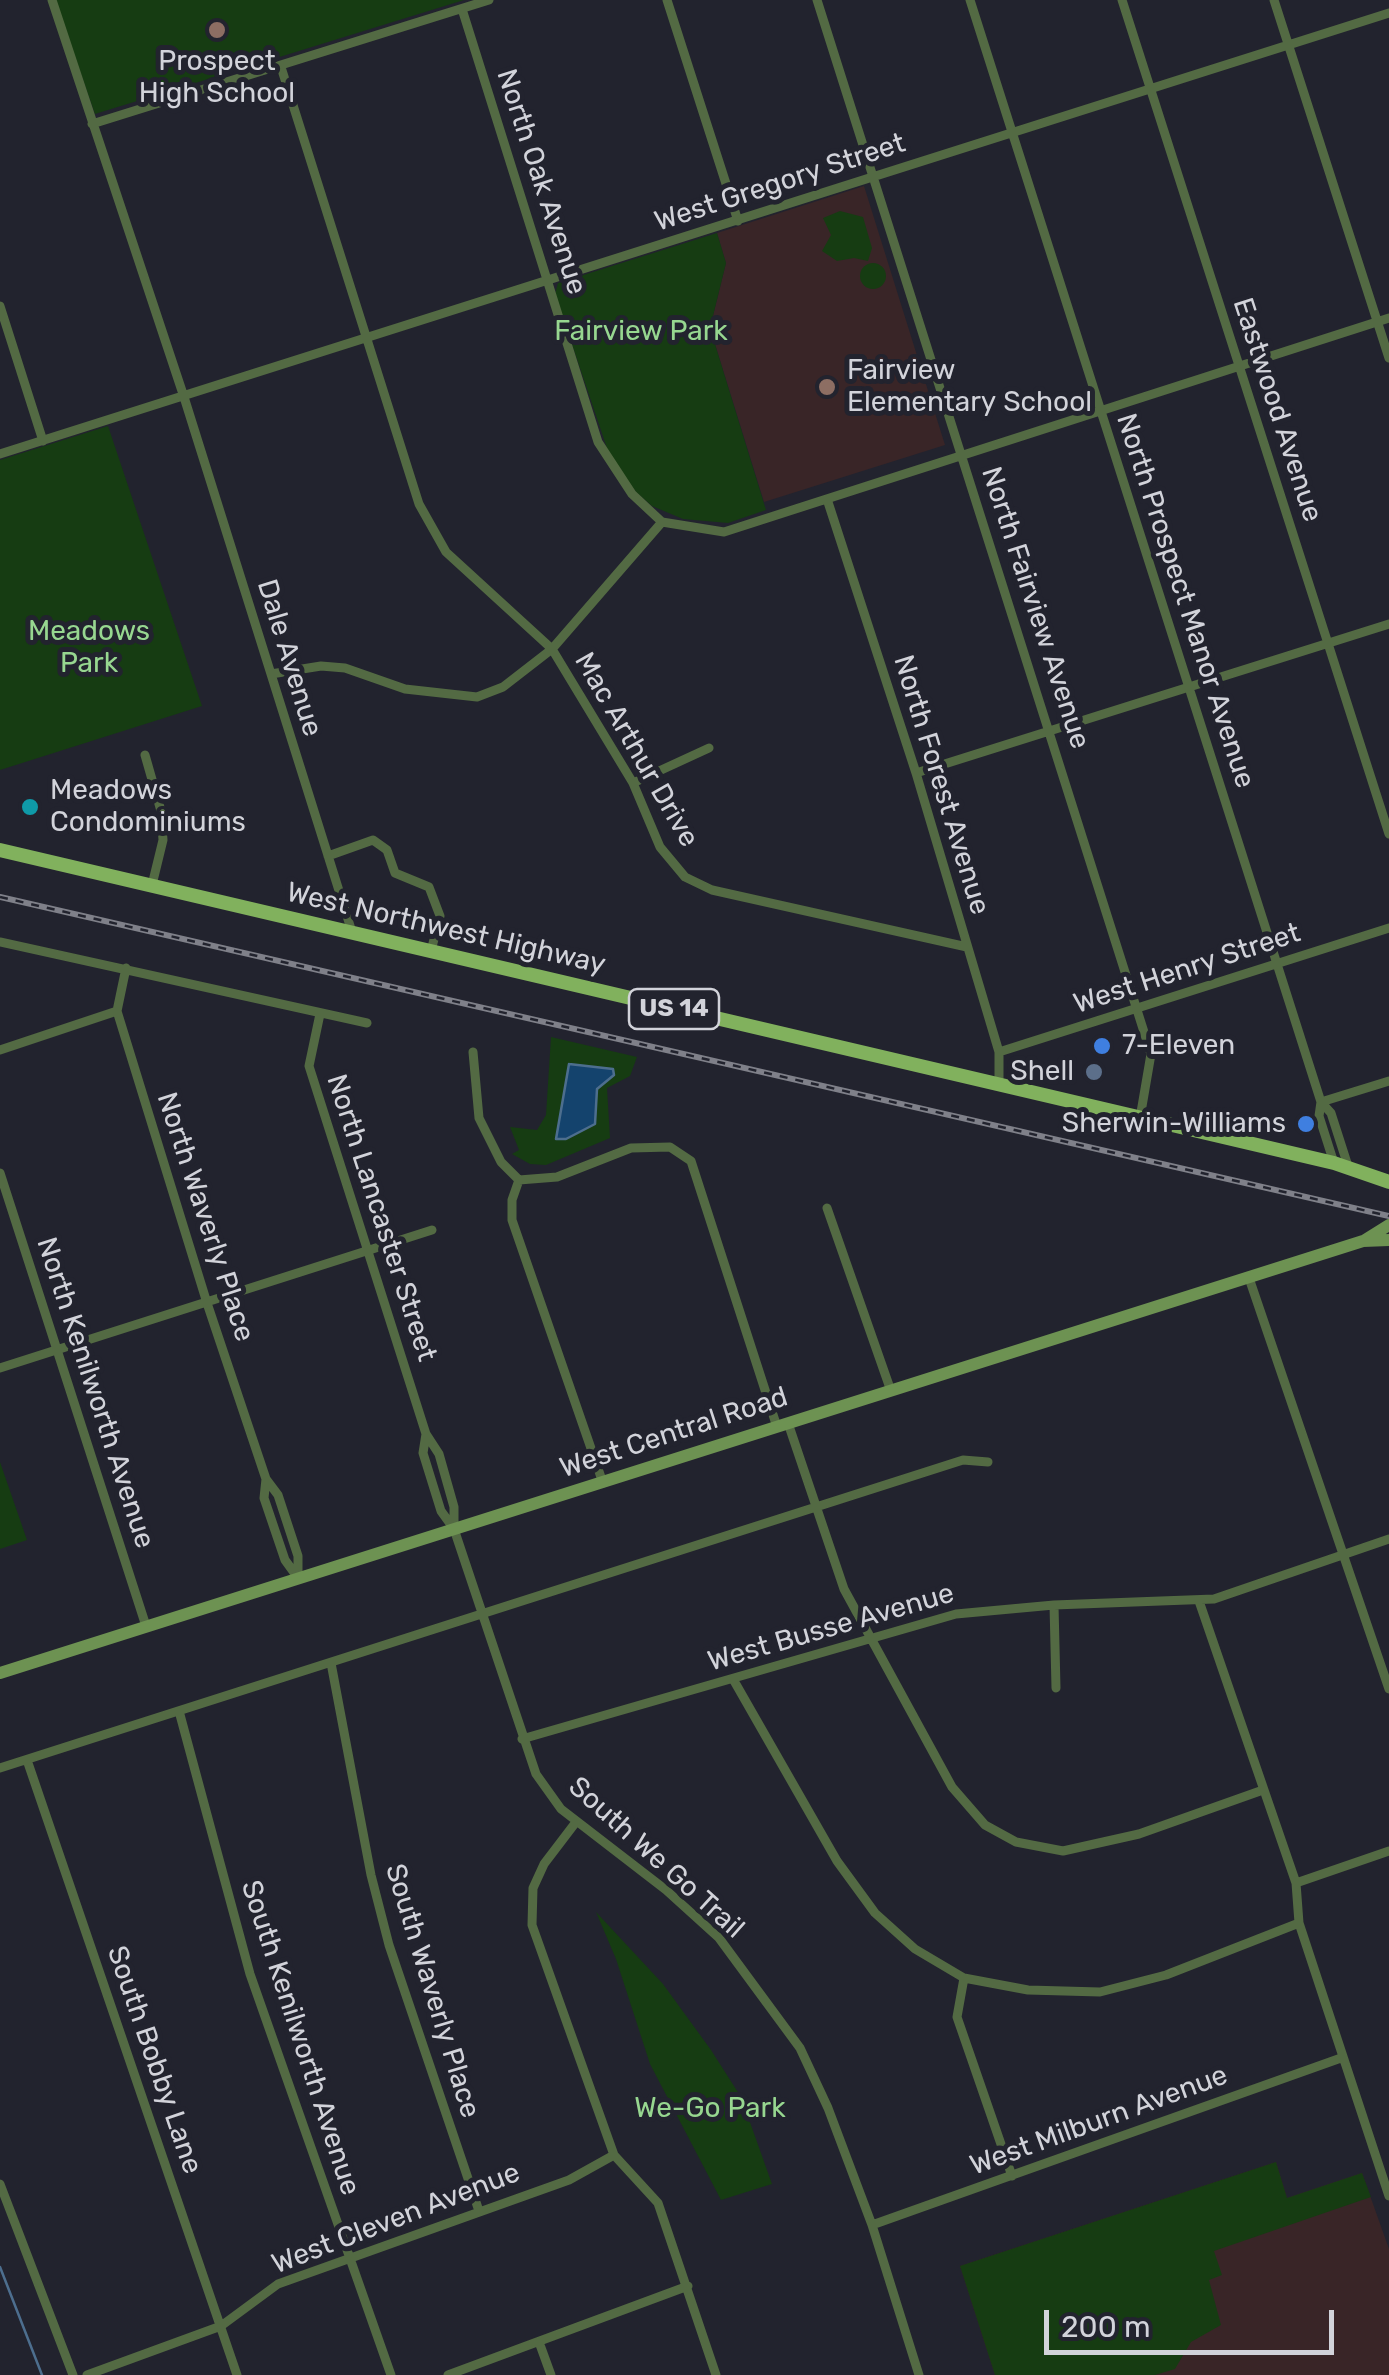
<!DOCTYPE html>
<html>
<head>
<meta charset="utf-8">
<style>
	body { margin:0 }
	#map { position:relative; width:1389px; height:2375px; overflow:hidden; background:#22232e; font-family:Rubik,sans-serif }
	canvas { display:block }
	.scale { position:absolute; left:1044px; top:2310px; width:290px; height:45px; box-sizing:border-box; border:5px solid #d2d3da; border-top:0; padding-left:12px; font-size:30px; line-height:35px; white-space:nowrap; color:#d2d3da; -webkit-text-stroke:8px #22232e; paint-order:stroke }
</style>
</head>
<body>
<div id="map">
<canvas width="1389" height="2375"></canvas>
<div class="scale">200 m</div>
</div>
<script>
const context = document.querySelector('canvas').getContext('2d');
context.lineJoin = 'round';
function fillPath(path, color) {
  context.fillStyle = color;
  context.fill(path, 'evenodd');
}
function shape(rows) {
  const path = new Path2D();
  for (const r of rows) {
    if (r.length === 3) {
      path.moveTo(r[0] + r[2], r[1]);
      path.arc(r[0], r[1], r[2], 0, 2 * Math.PI);
      continue;
    }
    path.moveTo(r[0], r[1]);
    for (let i = 2; i < r.length; i += 2) path.lineTo(r[i], r[i + 1]);
  }
  return path;
}
function strokePath(path, color, width, dash) {
  context.strokeStyle = color;
  context.lineWidth = width;
  context.lineCap = dash ? 'butt' : 'round';
  context.setLineDash(dash || []);
  context.stroke(path);
}
function drawText(font, color, halo, rows, align = 'center') {
  context.font = font + ' Rubik,sans-serif';
  context.lineWidth = 10;
  context.setLineDash([]);
  context.textBaseline = 'middle';
  context.strokeStyle = halo;
  context.fillStyle = color;
  for (const [text, x, y, turn = 0] of rows) {
    context.save();
    context.translate(x, y);
    context.rotate((+turn || 0) * Math.PI / 180);
    context.textAlign = isNaN(turn) ? turn : align;
    if (halo) context.strokeText(text, 0, 0);
    context.fillText(text, 0, 0);
    context.restore();
  }
}
fillPath(shape([
	[864,186,945,445,764,502,710,328,726,263,717,233],
	[1276,2162,1287,2198,1362,2173,1389,2249,1389,2375,995,2375,960,2266]
]), '#392527');
fillPath(shape([
	[55,0,464,0,95,114],
	[840,211,863,217,872,248,868,261,854,258,837,261,822,251,831,235,823,218],
	[717,233,726,263,710,328,766,510,728,523,683,519,652,506,636,492,609,454,555,294,558,283],
	[873,276,13],
	[108,426,202,706,0,770,0,460],
	[551,1037,637,1057,630,1076,607,1088,610,1138,546,1165,530,1164,512,1154,519,1150,510,1127,537,1130,546,1115],
	[0,1462,27,1540,0,1549],
	[596,1912,663,1984,711,2050,741,2097,772,2184,721,2200,650,2064,616,1959],
	[1276,2162,1287,2198,1362,2173,1371,2197,1214,2251,1222,2275,1209,2280,1221,2325,1191,2342,1175,2369,1155,2375,995,2375,960,2266]
]), '#163c12');
const water = shape([
	[569,1064,613,1069,614,1075,597,1089,595,1124,566,1139,556,1139,569,1064]
]);
fillPath(water, '#14436d');
strokePath(water, '#4d6e8e', 2.5);
strokePath(shape([
	[0,2267,42,2375]
]), '#4d6e8e', 2.5);
strokePath(shape([
	[52,0,184,397,352,932],
	[667,0,738,221],
	[817,0,1151,1054,1140,1118],
	[970,0,1321,1102,1319,1116,1334,1163],
	[1122,0,1389,834],
	[1274,0,1389,358],
	[462,9,598,442,632,494,662,522],
	[281,67,419,504,446,552,552,649,633,783,660,847,685,877,712,890,967,947],
	[92,124,489,0],
	[0,306,43,441],
	[0,454,1389,13],
	[827,499,916,773,999,1052,999,1086],
	[271,674,321,666,345,668,405,689,477,697,503,687,552,649,662,522,724,532,1389,318],
	[145,755,161,811,163,840,152,885],
	[916,773,1389,624],
	[633,783,709,748],
	[328,856,373,840,387,850,395,873,429,887,440,916,431,951],
	[0,942,367,1023],
	[126,968,117,1011,207,1303,266,1479,278,1495,298,1556,298,1578],
	[320,1014,309,1066,426,1434,439,1454,454,1507,454,1526],
	[0,1050,117,1011],
	[473,1052,479,1118,501,1162,519,1180,557,1177,631,1148,670,1147,691,1161,777,1427],
	[999,1052,1389,928],
	[1321,1102,1389,1081],
	[1321,1102,1331,1113,1348,1166],
	[0,1173,146,1626],
	[519,1180,512,1200,512,1220,603,1483],
	[827,1208,891,1391],
	[1249,1278,1389,1689],
	[0,1368,432,1230],
	[788,1423,844,1589,952,1787,985,1825,1016,1842,1063,1851,1139,1834,1263,1790],
	[426,1434,423,1453,441,1511,454,1529,536,1774,561,1809,666,1890,719,1938,800,2048,828,2108,872,2225,919,2375],
	[266,1479,264,1498,285,1560,298,1578],
	[1199,1601,1296,1883,1299,1923,1389,2196],
	[1054,1605,1056,1688],
	[331,1663,371,1875,389,1945,479,2211],
	[733,1679,837,1861,875,1913,915,1949,964,1978,1028,1990,1100,1992,1166,1975,1299,1923],
	[179,1711,250,1974,391,2375],
	[522,1739,956,1614,1054,1605,1214,1599,1389,1539],
	[27,1760,237,2375],
	[0,1768,963,1460,988,1462],
	[576,1822,544,1864,533,1888,532,1925,614,2155,658,2203,716,2375],
	[1296,1883,1389,1851],
	[964,1978,957,2017,1012,2176],
	[0,2184,73,2375],
	[872,2225,1341,2058],
	[539,2342,551,2375],
	[87,2375,221,2326,278,2284,569,2180,614,2155],
	[448,2375,688,2286]
]), '#536a43', 9);
strokePath(shape([
	[1365,1240,1389,1225],
	[0,1673,1363,1241,1389,1240]
]), '#6d9252', 12);
strokePath(shape([
	[0,850,1334,1163,1389,1182]
]), '#81b15d', 14);
const rail = shape([
	[0,897,1389,1216]
]);
strokePath(rail, '#7f8089', 6);
strokePath(rail, '#22232e', 2.5, [8]);
for (const [x, y, r, color] of [
	[217,30,10,"#8d6e63"],
	[827,387,10,"#8d6e63"],
	[30,807,10,"#0f9aa8"],
	[1102,1046,10,"#3f7fe0"],
	[1094,1072,10,"#5c6f8a"],
	[1306,1124,10,"#3f7fe0"]
]) {
  const dot = new Path2D();
  dot.arc(x, y, r, 0, 2 * Math.PI);
  context.fillStyle = color;
  context.fill(dot);
  strokePath(dot, '#22232e', 4);
}
for (const [x, y, w] of [
	[674,1009,90]
]) {
  const box = new Path2D();
  box.roundRect(x - w / 2, y - 20, w, 40, 8);
  context.fillStyle = '#22232e';
  context.fill(box);
  strokePath(box, '#d2d3da', 2.5);
}
drawText('bold 25px', '#d2d3da', null, [
	["US 14",674,1009]
]);
drawText('28px', '#d2d3da', '#22232e', [
	["Prospect",217,62,"center"],
	["High School",217,94,"center"],
	["Fairview",847,371],
	["Elementary School",847,403],
	["Meadows",50,791],
	["Condominiums",50,823],
	["7-Eleven",1122,1046],
	["Shell",1074,1072,"right"],
	["Sherwin-Williams",1286,1124,"right"]
], 'left');
drawText('28px', '#d2d3da', '#22232e', [
	["North Oak Avenue",541,182,72],
	["West Gregory Street",780,183,-18],
	["Eastwood Avenue",1277,410,72],
	["North Prospect Manor Avenue",1185,601,72],
	["North Fairview Avenue",1035,608,72],
	["Dale Avenue",289,658,73],
	["Mac Arthur Drive",636,750,60],
	["North Forest Avenue",941,785,73],
	["West Northwest Highway",446,929,13],
	["West Henry Street",1187,969,-18],
	["North Waverly Place",205,1217,72],
	["North Lancaster Street",381,1218,72],
	["North Kenilworth Avenue",95,1393,72],
	["West Central Road",674,1433,-18],
	["West Busse Avenue",831,1628,-16],
	["South We Go Trail",656,1858,42],
	["South Waverly Place",432,1991,73],
	["South Kenilworth Avenue",300,2038,72],
	["South Bobby Lane",154,2060,71],
	["West Milburn Avenue",1099,2121,-20],
	["West Cleven Avenue",396,2219,-21]
]);
drawText('28px', '#97d790', '#22232e', [
	["Fairview Park",641,332],
	["Meadows",89,632],
	["Park",89,664],
	["We-Go Park",710,2109]
]);
</script>
</body>
</html>
